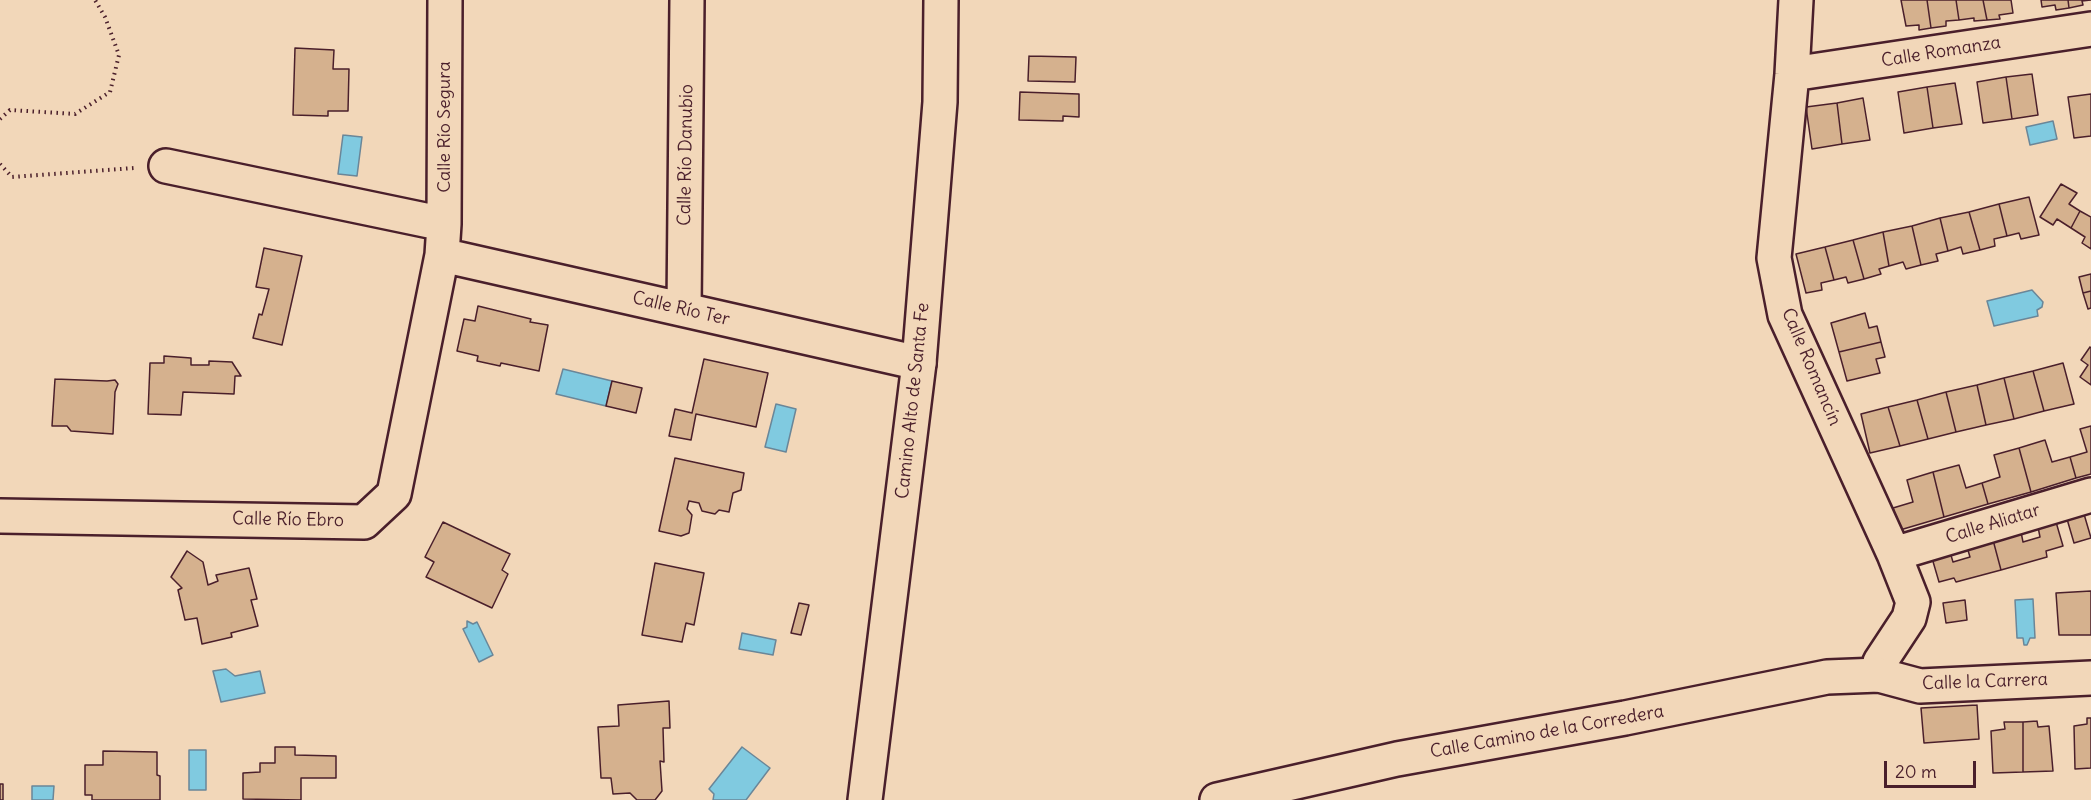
<!DOCTYPE html>
<html>
<head>
<meta charset="utf-8">
<style>
	body { margin:0 }
	#map { position:relative; width:2091px; height:800px; overflow:hidden; background:#f2d7b9; font-family:Delius,sans-serif }
	canvas { display:block }
	.scale { position:absolute; left:1884px; top:761px; width:92px; height:27px; box-sizing:border-box; border:3px solid #4a1f2b; border-top:0; padding-left:8px; font-size:18px; line-height:21px; white-space:nowrap; color:#4a1f2b; -webkit-text-stroke:4px #f2d7b9; paint-order:stroke }
</style>
</head>
<body>
<div id="map">
<canvas width="2091" height="800"></canvas>
<div class="scale">20 m</div>
</div>
<script>
const context = document.querySelector('canvas').getContext('2d');
context.lineJoin = 'round';
function fillPath(path, color) {
  context.fillStyle = color;
  context.fill(path, 'evenodd');
}
function shape(rows) {
  const path = new Path2D();
  for (const r of rows) {
    path.moveTo(r[0], r[1]);
    for (let i = 2; i < r.length; i += 2) path.lineTo(r[i], r[i + 1]);
  }
  return path;
}
function strokePath(path, color, width, dash) {
  context.strokeStyle = color;
  context.lineWidth = width;
  context.lineCap = dash ? 'butt' : 'round';
  context.setLineDash(dash || []);
  context.stroke(path);
}
function drawText(font, color, halo, rows, align = 'center') {
  context.font = font + ' Delius,sans-serif';
  context.lineWidth = 4.5;
  context.setLineDash([]);
  context.textBaseline = 'middle';
  context.strokeStyle = halo;
  context.fillStyle = color;
  for (const [text, x, y, turn = 0] of rows) {
    context.save();
    context.translate(x, y);
    context.rotate((+turn || 0) * Math.PI / 180);
    context.textAlign = isNaN(turn) ? turn : align;
    if (halo) context.strokeText(text, 0, 0);
    context.fillText(text, 0, 0);
    context.restore();
  }
}
const water = shape([
	[2053,121,2057,139,2030,145,2026,127,2053,121],
	[343,135,362,137,357,176,338,174,343,135],
	[2032,290,2043,302,2042,307,2037,310,2038,316,1994,326,1987,301,2032,290],
	[563,369,612,381,606,406,556,394,563,369],
	[776,404,796,409,786,452,765,447,776,404],
	[2033,599,2035,638,2030,638,2027,645,2024,645,2023,638,2017,638,2015,600,2033,599],
	[467,621,473,624,477,622,493,655,479,662,463,629,467,627,467,621],
	[742,633,776,640,773,655,739,649,742,633],
	[226,669,235,676,260,671,265,693,221,702,213,671,226,669],
	[742,747,770,768,746,800,713,800,714,794,709,789,742,747],
	[189,750,206,750,206,790,189,790,189,750],
	[32,786,54,786,53,800,32,800,32,786]
]);
fillPath(water, '#80cae0');
strokePath(water, '#6a8698', 1.5);
const building = shape([
	[1901,0,1927,0,1931,28,1919,30,1919,25,1906,26,1901,0],
	[1927,0,1956,0,1959,20,1946,21,1946,26,1931,28,1927,0],
	[1956,0,1983,0,1987,20,1974,21,1974,18,1959,20,1956,0],
	[1983,0,2011,0,2013,13,1999,15,2000,19,1987,20,1983,0],
	[2041,0,2068,0,2069,8,2056,10,2055,5,2042,7,2041,0],
	[2068,0,2091,0,2082,1,2083,5,2069,8,2068,0],
	[295,48,334,50,333,69,349,69,348,111,328,111,328,116,293,115,295,48],
	[1029,56,1076,57,1075,82,1028,81,1029,56],
	[2032,74,2038,115,2012,119,2006,77,2032,74],
	[2006,77,2012,119,1983,123,1977,82,2006,77],
	[1955,83,1962,124,1933,128,1927,87,1955,83],
	[1927,87,1933,128,1904,133,1898,92,1927,87],
	[1020,92,1079,94,1079,117,1063,116,1063,121,1019,120,1020,92],
	[2091,94,2091,136,2074,138,2068,97,2091,94],
	[1863,98,1870,140,1842,144,1837,103,1863,98],
	[1837,103,1842,144,1812,149,1806,107,1837,103],
	[2061,184,2077,193,2069,204,2080,211,2071,228,2057,219,2053,225,2040,217,2061,184],
	[2029,197,2039,235,2021,239,2019,233,2007,236,1999,204,2029,197],
	[1999,204,2007,236,1994,239,1995,246,1980,250,1969,212,1999,204],
	[2080,211,2091,217,2091,249,2082,243,2085,237,2071,228,2080,211],
	[1969,212,1980,250,1963,254,1961,247,1948,251,1940,218,1969,212],
	[1940,218,1948,251,1936,254,1938,261,1921,265,1912,226,1940,218],
	[1912,226,1921,265,1906,269,1903,262,1889,266,1883,232,1912,226],
	[1883,232,1889,266,1879,269,1881,274,1864,279,1853,240,1883,232],
	[1853,240,1864,279,1848,283,1846,277,1834,280,1825,247,1853,240],
	[1825,247,1834,280,1821,283,1822,290,1806,293,1796,254,1825,247],
	[264,248,302,256,282,345,253,338,259,314,262,315,269,289,256,287,264,248],
	[2091,274,2091,291,2083,293,2079,277,2091,274],
	[2091,291,2091,308,2088,309,2083,293,2091,291],
	[478,306,531,319,530,322,548,325,539,371,501,363,500,366,477,361,478,356,457,351,464,319,475,321,478,306],
	[1865,313,1869,328,1877,326,1881,342,1839,352,1831,323,1865,313],
	[1881,342,1885,357,1876,359,1880,373,1847,381,1839,352,1881,342],
	[2090,347,2091,348,2091,385,2080,377,2088,365,2081,360,2090,347],
	[164,356,191,358,191,365,209,365,209,361,232,362,241,376,235,376,234,394,183,392,181,415,148,414,150,363,164,363,164,356],
	[704,359,768,373,756,427,696,414,691,440,669,436,675,409,692,413,704,359],
	[2063,363,2074,404,2044,411,2033,371,2063,363],
	[2033,371,2044,411,2014,419,2004,378,2033,371],
	[2004,378,2014,419,1986,425,1977,385,2004,378],
	[55,379,107,381,115,380,118,384,115,392,113,434,71,431,67,426,52,426,55,379],
	[612,381,642,388,636,413,606,406,612,381],
	[1977,385,1986,425,1956,432,1946,392,1977,385],
	[1946,392,1956,432,1928,439,1917,400,1946,392],
	[1917,400,1928,439,1900,446,1888,407,1917,400],
	[1888,407,1900,446,1870,453,1861,414,1888,407],
	[2091,426,2091,474,2076,478,2070,457,2087,452,2080,429,2091,426],
	[2045,440,2052,462,2070,457,2076,478,2031,492,2019,448,2045,440],
	[2019,448,2031,492,1988,504,1982,483,2000,477,1994,455,2019,448],
	[675,458,744,473,741,490,733,493,729,512,719,510,715,514,702,511,699,503,689,501,687,509,692,515,689,533,681,536,659,531,675,458],
	[1959,465,1966,488,1982,483,1988,504,1944,517,1933,472,1959,465],
	[1933,472,1944,517,1900,530,1893,508,1913,502,1907,480,1933,472],
	[2084,514,2091,538,2074,543,2067,519,2084,514],
	[443,522,510,554,502,570,508,574,492,608,426,577,434,562,425,557,443,522],
	[2056,522,2063,546,2046,551,2047,557,2001,570,1993,540,2021,532,2023,542,2040,537,2038,527,2056,522],
	[1993,540,2001,570,1956,582,1954,578,1939,582,1932,558,1950,552,1953,562,1970,557,1967,547,1993,540],
	[187,551,203,562,208,585,218,581,216,575,249,568,257,599,251,600,258,626,231,633,232,637,202,644,197,618,185,620,178,590,182,588,171,577,187,551],
	[655,563,704,573,694,625,686,623,682,642,642,635,655,563],
	[2091,591,2091,635,2059,635,2056,593,2091,591],
	[1965,600,1967,620,1946,623,1943,603,1965,600],
	[799,603,809,605,801,635,791,633,799,603],
	[669,701,670,728,663,728,664,762,660,761,662,791,655,800,637,800,630,793,613,794,611,778,601,778,598,727,619,726,618,705,669,701],
	[1977,705,1979,739,1924,743,1921,708,1977,705],
	[2087,718,2091,718,2091,768,2075,769,2074,726,2087,724,2087,718],
	[2037,721,2038,727,2049,726,2053,771,2023,772,2023,722,2037,721],
	[2004,722,2023,722,2023,772,1993,773,1991,731,2005,729,2004,722],
	[275,747,295,747,295,755,336,756,336,778,301,778,301,800,243,799,243,773,260,772,260,763,275,763,275,747],
	[103,751,157,752,157,775,160,776,160,800,92,800,92,795,85,795,85,765,103,765,103,751],
	[0,784,3,784,3,800,0,800,0,784]
]);
fillPath(building, '#d5b18e');
strokePath(building, '#4a1f2b', 1.5);
const minor = shape([
	[1796,0,1792,74,1774,258,1785,315,1894,554,1913,602,1909,618,1880,662,1879,675],
	[1792,74,2091,29],
	[166,166,444,224],
	[442,255,919,363],
	[684,309,687,0],
	[0,516,364,522,394,494,442,255,444,224,445,0],
	[1894,554,2091,495]
]);
const tertiary = shape([
	[865,800,919,363,940,102,941,0],
	[1217,800,1397,759,1625,718,1827,677,1879,675,1920,686,2091,678]
]);
strokePath(minor, '#4a1f2b', 38);
strokePath(tertiary, '#4a1f2b', 38);
strokePath(shape([
	[0,119,10,110,75,114,110,92,119,55,105,17,95,0],
	[0,164,12,177,134,168]
]), '#4a1f2b', 4, [1.5, 4.5]);
strokePath(minor, '#f2d7b9', 33);
strokePath(tertiary, '#f2d7b9', 33);
drawText('18px', '#4a1f2b', '#f2d7b9', [
	["Calle Romanza",1941,52,-9],
	["Calle Río Segura",445,127,-90],
	["Calle Río Danubio",686,155,-89],
	["Calle Río Ter",681,309,13],
	["Calle Romancín",1811,367,67],
	["Camino Alto de Santa Fe",913,401,-84],
	["Calle Río Ebro",288,520,1],
	["Calle Aliatar",1993,524,-17],
	["Calle la Carrera",1985,682,-2],
	["Calle Camino de la Corredera",1547,732,-10]
]);
</script>
</body>
</html>
